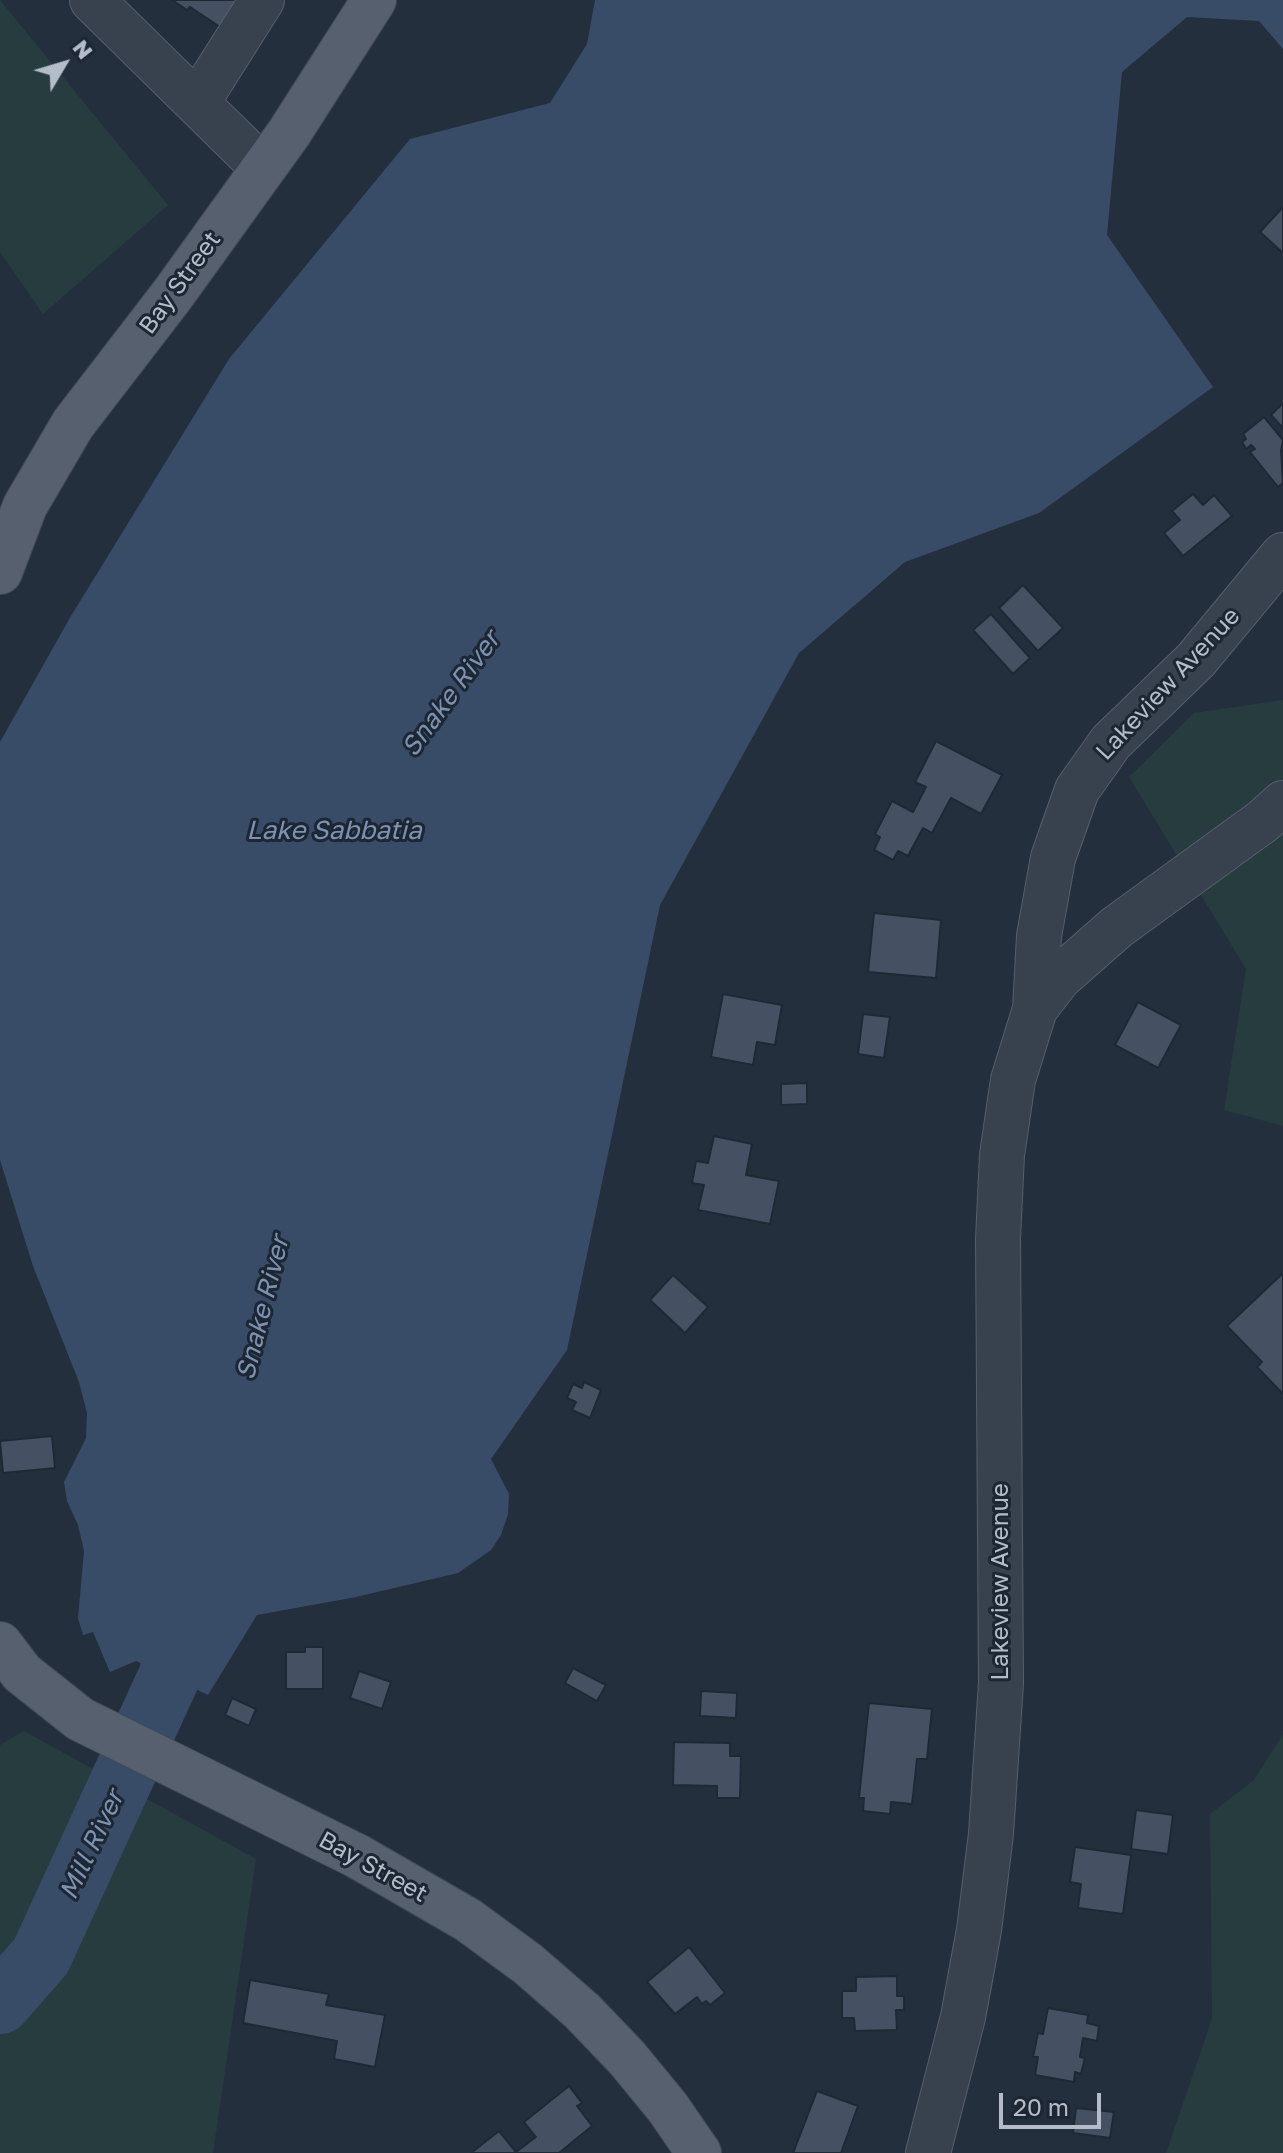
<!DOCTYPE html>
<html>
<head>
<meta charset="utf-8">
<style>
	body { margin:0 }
	#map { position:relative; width:1283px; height:2153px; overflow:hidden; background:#242f3e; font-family:"Golos Text",sans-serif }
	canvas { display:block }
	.north { position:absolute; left:24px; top:24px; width:80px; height:80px; -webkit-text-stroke:6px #1d2633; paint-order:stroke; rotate:52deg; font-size:22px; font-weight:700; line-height:32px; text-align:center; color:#b4bcc9 }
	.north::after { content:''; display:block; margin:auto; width:28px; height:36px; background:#b4bcc9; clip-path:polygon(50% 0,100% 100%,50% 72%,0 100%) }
	.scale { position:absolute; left:999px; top:2093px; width:102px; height:36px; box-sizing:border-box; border:4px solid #b4bcc9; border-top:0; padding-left:10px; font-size:24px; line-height:28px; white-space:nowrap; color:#b4bcc9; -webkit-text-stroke:6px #1d2633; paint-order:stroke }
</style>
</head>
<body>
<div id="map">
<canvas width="1283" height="2153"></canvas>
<div class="north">N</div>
<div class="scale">20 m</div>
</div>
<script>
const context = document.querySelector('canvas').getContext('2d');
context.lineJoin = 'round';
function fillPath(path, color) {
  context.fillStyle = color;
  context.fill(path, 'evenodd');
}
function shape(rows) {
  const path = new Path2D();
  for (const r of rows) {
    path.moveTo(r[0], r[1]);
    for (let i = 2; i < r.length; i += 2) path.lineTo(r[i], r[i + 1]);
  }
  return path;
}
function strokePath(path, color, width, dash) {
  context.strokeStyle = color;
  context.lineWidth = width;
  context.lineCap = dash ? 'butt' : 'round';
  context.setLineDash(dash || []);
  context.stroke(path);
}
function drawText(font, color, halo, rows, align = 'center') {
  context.font = font + ' "Golos Text",sans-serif';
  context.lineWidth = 6;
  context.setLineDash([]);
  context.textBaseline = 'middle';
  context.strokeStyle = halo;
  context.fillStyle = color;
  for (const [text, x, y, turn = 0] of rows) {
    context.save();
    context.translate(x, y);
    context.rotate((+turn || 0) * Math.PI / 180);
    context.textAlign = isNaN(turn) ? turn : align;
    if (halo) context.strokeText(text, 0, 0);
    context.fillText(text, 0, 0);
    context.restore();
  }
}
fillPath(shape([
	[0,0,168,205,43,314,0,252],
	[1283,700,1283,1126,1224,1110,1246,969,1129,777,1194,713],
	[24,1731,256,1859,213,2153,0,2153,0,1745],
	[1283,1734,1283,2153,1166,2153,1212,2019,1210,1814,1254,1780]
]), '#263c3f');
fillPath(shape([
	[595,0,1283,0,1283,49,1259,21,1187,17,1122,72,1107,235,1213,387,1039,513,905,562,799,653,660,905,567,1350,491,1459,509,1494,508,1514,501,1535,491,1550,458,1573,356,1597,257,1615,208,1695,136,1661,110,1672,93,1632,83,1635,78,1618,84,1551,78,1525,67,1501,64,1482,86,1438,87,1413,79,1382,33,1266,0,1160,0,742,71,616,229,359,410,139,550,103,587,44]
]), '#394c67');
strokePath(shape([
	[0,2003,41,1956,169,1677,190,1596]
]), '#394c67', 62);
const building = shape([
	[172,0,241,0,223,29,190,7,187,10,172,0],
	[1283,207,1283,253,1260,232,1283,207],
	[1283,403,1283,428,1271,415,1283,403],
	[1264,417,1283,440,1281,451,1283,483,1278,487,1250,452,1255,449,1251,445,1246,449,1242,442,1246,439,1243,434,1264,417],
	[1193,494,1203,505,1214,495,1232,516,1183,556,1164,533,1180,520,1172,511,1193,494],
	[1023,585,1063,628,1038,651,999,608,1023,585],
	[991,614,1030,658,1013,674,973,630,991,614],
	[936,741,1002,775,981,814,951,798,932,833,923,828,908,856,898,851,893,860,874,850,880,837,875,834,892,801,913,812,926,787,915,782,936,741],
	[874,913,941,920,936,978,868,972,874,913],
	[723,994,782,1005,775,1045,757,1042,753,1065,711,1057,723,994],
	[1138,1002,1181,1025,1158,1068,1115,1045,1138,1002],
	[863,1014,890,1017,884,1058,858,1054,863,1014],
	[807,1083,807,1104,781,1105,781,1084,807,1083],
	[714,1136,752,1144,746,1175,779,1181,770,1224,698,1210,704,1185,692,1183,696,1161,708,1163,714,1136],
	[1283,1273,1283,1394,1257,1367,1262,1362,1227,1326,1283,1273],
	[673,1275,708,1307,685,1333,650,1300,673,1275],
	[584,1382,601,1390,590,1418,572,1410,576,1402,567,1398,573,1384,582,1388,584,1382],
	[52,1436,55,1468,3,1473,0,1441,52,1436],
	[305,1647,323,1647,323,1689,286,1689,286,1652,305,1652,305,1647],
	[573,1668,606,1685,597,1701,565,1683,573,1668],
	[359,1671,391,1682,382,1709,350,1698,359,1671],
	[701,1691,737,1693,736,1718,700,1716,701,1691],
	[232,1698,256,1709,249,1726,225,1715,232,1698],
	[869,1703,932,1709,927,1759,917,1759,912,1804,891,1802,890,1814,863,1811,864,1798,859,1798,869,1703],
	[674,1742,730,1743,730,1756,741,1756,740,1798,717,1798,717,1786,673,1785,674,1742],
	[1136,1810,1173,1815,1168,1854,1131,1849,1136,1810],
	[1075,1847,1131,1855,1123,1914,1078,1908,1081,1884,1070,1882,1075,1847],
	[689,1947,725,1993,710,2005,706,2001,702,2004,697,1997,675,2014,647,1982,689,1947],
	[897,1976,897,1996,904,1996,904,2010,896,2010,897,2030,855,2031,854,2018,842,2018,842,1991,856,1991,856,1977,897,1976],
	[250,1980,329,1994,326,2005,385,2015,375,2067,334,2059,337,2041,243,2023,250,1980],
	[1048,2008,1088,2015,1087,2023,1099,2026,1097,2041,1083,2038,1080,2057,1085,2058,1081,2074,1075,2072,1074,2082,1035,2075,1038,2057,1033,2057,1038,2033,1043,2034,1048,2008],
	[569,2086,582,2103,577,2106,592,2126,559,2153,471,2153,499,2131,516,2152,536,2137,524,2122,569,2086],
	[817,2091,858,2106,841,2153,793,2153,817,2091],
	[1076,2108,1114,2112,1110,2138,1073,2133,1076,2108]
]);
fillPath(building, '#455162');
strokePath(building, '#1f2835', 2);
const minor = shape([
	[92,0,263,168],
	[197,103,262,0],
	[1035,1009,1039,936,1053,858,1077,790,1111,742,1196,660,1283,555],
	[928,2153,963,2017,979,1930,991,1834,1001,1683,998,1239,1002,1155,1013,1080,1035,1009,1059,978,1117,927,1263,821,1283,803]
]);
const major = shape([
	[0,572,25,506,73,424,173,294,289,133,374,0],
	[0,1644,22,1673,80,1719,357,1856,468,1920,528,1964,582,2011,627,2058,668,2108,699,2153]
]);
strokePath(minor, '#565f6c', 46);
strokePath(major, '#414a57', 46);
strokePath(minor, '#38414e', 44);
strokePath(major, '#56606e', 44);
drawText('24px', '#b4bcc9', '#1d2633', [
	["Bay Street",180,283,-54],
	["Lakeview Avenue",1168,684,-47],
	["Lakeview Avenue",1000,1582,-90],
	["Bay Street",373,1867,29]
]);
drawText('italic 26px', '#7c92b1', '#1d2633', [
	["Snake River",451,694,-54],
	["Lake Sabbatia",334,831],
	["Snake River",263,1308,-76],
	["Mill River",92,1845,-65]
]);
</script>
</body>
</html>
